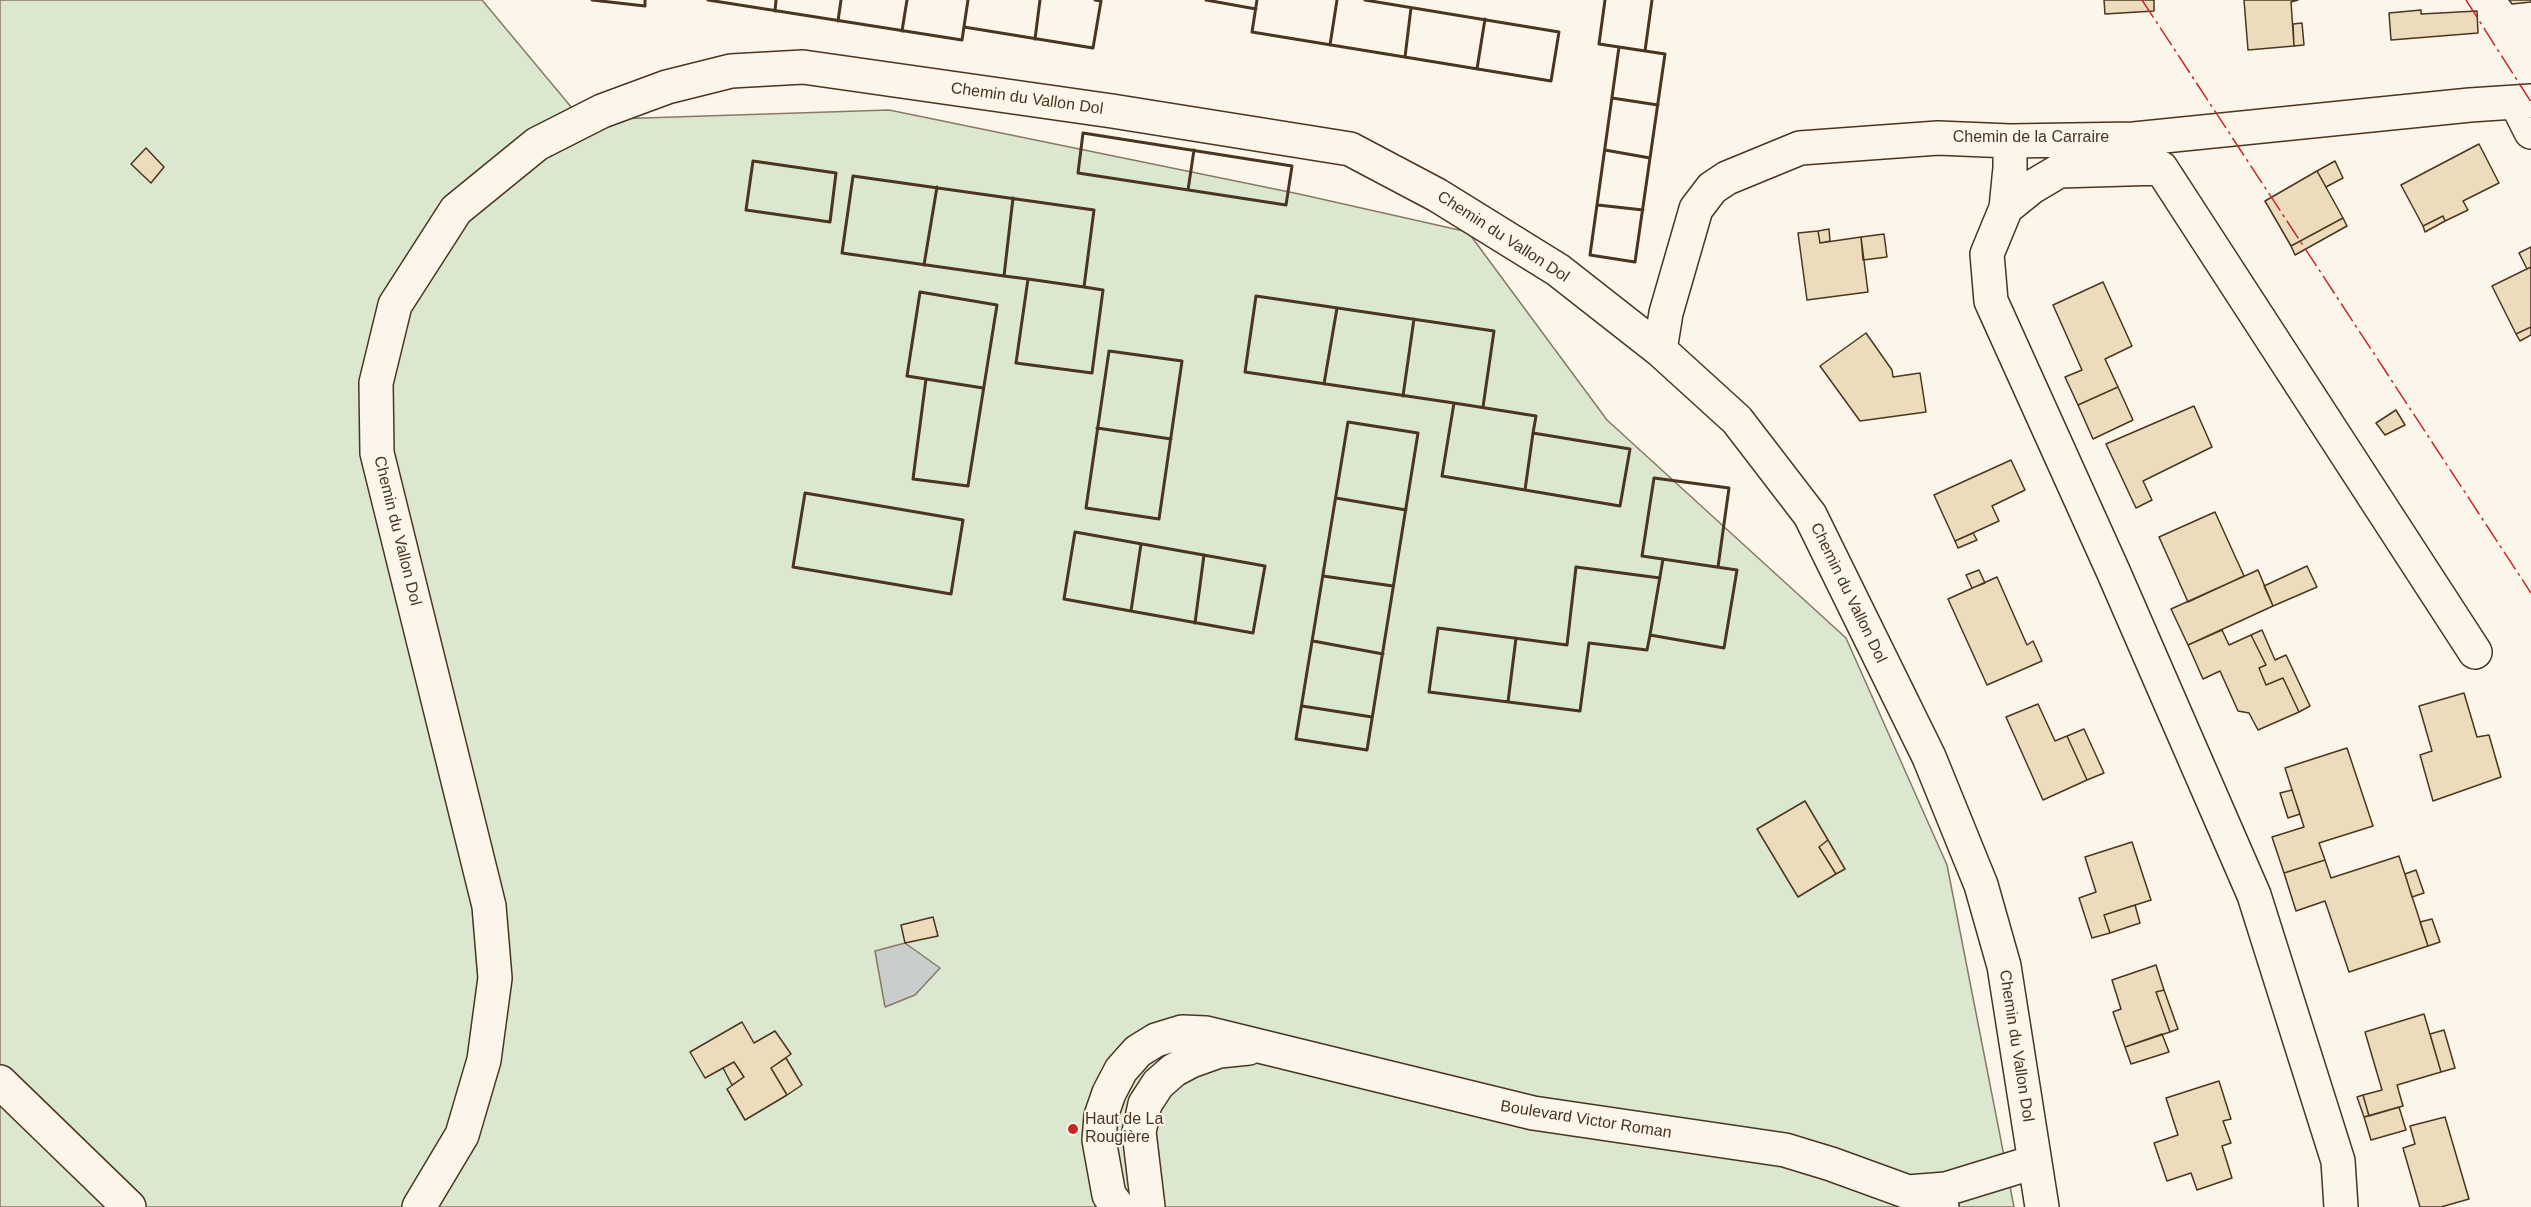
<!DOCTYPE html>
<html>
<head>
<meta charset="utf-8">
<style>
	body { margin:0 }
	canvas { display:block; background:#fbf6e9 }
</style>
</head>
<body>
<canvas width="2531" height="1207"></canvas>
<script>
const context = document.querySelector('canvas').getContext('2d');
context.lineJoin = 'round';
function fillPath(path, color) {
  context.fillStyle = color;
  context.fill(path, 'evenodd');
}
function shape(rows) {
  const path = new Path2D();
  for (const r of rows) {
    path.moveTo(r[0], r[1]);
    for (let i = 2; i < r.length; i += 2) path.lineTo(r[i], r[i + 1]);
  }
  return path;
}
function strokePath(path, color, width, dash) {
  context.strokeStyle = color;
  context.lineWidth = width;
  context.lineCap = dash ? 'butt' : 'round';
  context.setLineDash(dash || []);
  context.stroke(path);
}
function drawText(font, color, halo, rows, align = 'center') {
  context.font = font + ' Arial,sans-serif';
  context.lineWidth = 4.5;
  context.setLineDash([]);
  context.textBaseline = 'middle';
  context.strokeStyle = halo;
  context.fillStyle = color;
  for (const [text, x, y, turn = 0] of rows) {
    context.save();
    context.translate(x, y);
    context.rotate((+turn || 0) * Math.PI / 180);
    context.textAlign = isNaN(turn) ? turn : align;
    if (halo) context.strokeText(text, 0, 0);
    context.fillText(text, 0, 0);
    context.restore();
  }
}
const green = shape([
	[0,0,482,0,582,120,889,110,1299,194,1468,232,1607,420,1846,638,1947,865,2014,1207,0,1207,0,0]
]);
fillPath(green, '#dce7d0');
strokePath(green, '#887966', 1.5);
const water = shape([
	[905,943,940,968,915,995,885,1007,875,951,905,943]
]);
fillPath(water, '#c9cecd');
strokePath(water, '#887966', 1.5);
const building = shape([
	[2104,0,2154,0,2154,11,2105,14,2104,0],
	[2244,0,2298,0,2291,2,2294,46,2248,50,2244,0],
	[2509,0,2531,0,2531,2,2512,4,2509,0],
	[2421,10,2421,14,2477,11,2478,33,2391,40,2389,13,2421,10],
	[2302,23,2304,45,2294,46,2293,24,2302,23],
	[2479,144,2499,183,2463,201,2468,210,2445,221,2443,216,2423,226,2401,185,2479,144],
	[146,148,164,167,151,183,131,164,146,148],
	[2335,161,2343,178,2326,187,2317,171,2335,161],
	[2317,171,2343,218,2291,246,2265,201,2317,171],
	[2443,216,2445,221,2425,232,2423,226,2443,216],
	[2343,218,2347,226,2295,255,2291,246,2343,218],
	[1829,229,1830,241,1820,243,1818,231,1829,229],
	[1818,231,1820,243,1861,237,1868,292,1807,300,1798,233,1818,231],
	[1884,234,1887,257,1863,260,1861,237,1884,234],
	[2531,247,2531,267,2527,269,2519,253,2531,247],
	[2531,267,2531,327,2516,334,2492,286,2531,267],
	[2103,282,2132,346,2105,359,2118,387,2078,405,2065,377,2082,370,2053,305,2103,282],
	[2531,327,2531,335,2520,341,2516,334,2531,327],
	[1866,333,1892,370,1893,377,1920,373,1926,412,1860,421,1820,366,1866,333],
	[2118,387,2133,420,2093,439,2078,405,2118,387],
	[2194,406,2212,447,2143,481,2152,500,2136,508,2106,444,2194,406],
	[2396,410,2405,425,2385,435,2376,423,2396,410],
	[2011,460,2025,490,1992,506,1999,521,1955,541,1934,495,2011,460],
	[2215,512,2244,576,2188,602,2159,537,2215,512],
	[1973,533,1977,540,1958,548,1955,541,1973,533],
	[2307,566,2317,587,2273,606,2264,586,2307,566],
	[1979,570,1985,583,1972,588,1966,575,1979,570],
	[2258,570,2273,606,2188,645,2171,609,2258,570],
	[1997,577,2027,645,2033,641,2042,661,1987,685,1948,599,1997,577],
	[2222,630,2229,645,2251,635,2266,665,2259,668,2266,685,2283,678,2299,712,2258,730,2249,713,2238,711,2220,671,2203,679,2188,645,2222,630],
	[2262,630,2275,660,2286,655,2310,706,2299,712,2283,678,2266,685,2259,668,2266,665,2251,635,2262,630],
	[2464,693,2477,737,2489,735,2501,777,2433,801,2420,755,2432,751,2419,706,2464,693],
	[2038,704,2055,741,2067,736,2087,780,2043,800,2006,717,2038,704],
	[2084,729,2104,773,2087,780,2067,736,2084,729],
	[2347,748,2373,826,2319,843,2325,860,2284,873,2272,837,2304,827,2285,768,2347,748],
	[2292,790,2300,814,2288,818,2280,793,2292,790],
	[1805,801,1828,840,1819,847,1836,874,1798,897,1757,829,1805,801],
	[1828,840,1845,869,1836,874,1819,847,1828,840],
	[2132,842,2151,900,2104,915,2110,933,2092,938,2079,898,2096,892,2085,857,2132,842],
	[2399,856,2428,946,2349,972,2325,901,2296,911,2284,873,2325,860,2331,878,2399,856],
	[2416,870,2424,893,2412,897,2405,874,2416,870],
	[2135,905,2140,923,2110,933,2104,915,2135,905],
	[933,917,938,936,905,943,901,925,933,917],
	[2432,919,2440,942,2428,946,2420,922,2432,919],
	[2156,965,2164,990,2156,992,2170,1032,2125,1047,2113,1012,2121,1009,2112,980,2156,965],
	[2164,990,2178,1029,2170,1032,2156,992,2164,990],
	[2424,1014,2441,1072,2397,1085,2403,1106,2369,1116,2363,1095,2382,1090,2365,1032,2424,1014],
	[742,1022,754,1043,775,1031,791,1054,771,1068,787,1095,745,1120,727,1089,744,1077,734,1062,705,1078,690,1052,742,1022],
	[2444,1030,2455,1068,2441,1072,2430,1034,2444,1030],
	[2162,1034,2169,1052,2131,1064,2125,1047,2162,1034],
	[786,1058,802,1085,787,1095,771,1068,786,1058],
	[734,1062,744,1077,732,1085,723,1068,734,1062],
	[2219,1081,2231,1119,2223,1121,2231,1143,2222,1146,2232,1178,2197,1190,2191,1173,2167,1181,2154,1143,2178,1135,2166,1098,2219,1081],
	[2363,1095,2369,1116,2364,1117,2357,1097,2363,1095],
	[2399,1107,2406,1130,2371,1140,2364,1117,2399,1107],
	[2445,1117,2469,1199,2441,1207,2420,1207,2403,1148,2415,1144,2410,1126,2445,1117]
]);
fillPath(building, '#ecdcbc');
strokePath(building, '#4a3520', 1.5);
const minor = shape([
	[2516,102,2531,132],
	[2006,208,2010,168,2010,141],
	[1660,350,1666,313,1696,209,1712,188,1727,178,1800,148,1938,138,2010,141,2134,139,2470,105,2531,101],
	[0,1082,129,1207],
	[419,1207,462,1135,484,1060,495,978,489,906,377,453,376,383,395,305,456,210,537,144,602,111,667,87,731,71,803,67,1112,111,1350,149,1437,195,1558,270,1660,350,1737,420,1810,515,1929,757,1981,885,2004,966,2042,1207],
	[1118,1207,1109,1195,1099,1140,1101,1116,1109,1093,1121,1070,1138,1051,1156,1040,1182,1032,1206,1033,1533,1113,1785,1150,1831,1164,1908,1192],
	[1148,1207,1139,1132,1145,1104,1158,1084,1174,1070,1191,1061,1219,1051,1249,1048],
	[1942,1207,1908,1192,1946,1189,2034,1162],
	[2341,1207,2338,1161,2254,895,2113,571,1991,301,1987,254,2006,208,2032,187,2059,171,2161,168,2475,652]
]);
strokePath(minor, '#4a3520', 36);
strokePath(minor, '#fbf6e9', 33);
strokePath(shape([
	[592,0,645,6,645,0],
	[708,0,962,40,968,0],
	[1206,0,1256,9],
	[1257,0,1252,32,1551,81,1559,32,1365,0],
	[1605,0,1599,44,1619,47],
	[775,11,776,0],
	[838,21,841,0],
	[964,27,1093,48,1101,1,1095,0],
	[902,31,907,0],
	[1035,39,1040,0],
	[1330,45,1337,0],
	[1619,47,1665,54,1635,262,1590,255,1619,47],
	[1645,51,1652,0],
	[1405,57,1411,8],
	[1477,69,1485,19],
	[1612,98,1658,105],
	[1083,133,1292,166,1286,205,1078,173,1083,133],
	[1605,150,1650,158],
	[753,161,836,173,830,222,746,210,753,161],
	[1188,190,1194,150],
	[1598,205,1643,210],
	[924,265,937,187],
	[1004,276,1013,198],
	[1028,279,1016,363,1092,373,1103,290,1084,287,1028,279,1004,276,842,253,853,176,1094,210,1084,287],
	[1109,351,1182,361,1159,519,1086,508,1109,351],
	[926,379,913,479,968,486,997,305,920,292,907,376,983,388],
	[1324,384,1337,308],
	[1403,396,1414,319],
	[1454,403,1442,476,1620,506,1630,449,1533,433,1536,416,1454,403,1245,372,1256,296,1494,331,1483,407],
	[1348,422,1418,433,1367,750,1296,739,1348,422],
	[1097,428,1171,439],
	[1525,490,1533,433],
	[805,493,963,520,951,594,793,567,805,493],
	[1336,498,1406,510],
	[1075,532,1265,566,1253,633,1064,599,1075,532],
	[1663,559,1650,635,1724,648,1737,570,1642,556,1654,478,1729,488,1718,567],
	[1323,576,1393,586],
	[1131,611,1141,544],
	[1195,623,1204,555],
	[1650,635,1647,650,1589,643,1580,711,1429,692,1438,628,1567,645,1576,567,1660,578],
	[1313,641,1383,654],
	[1508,702,1516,638],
	[1302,706,1372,717]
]), '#4a3520', 3);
strokePath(shape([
	[2142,0,2531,593],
	[2466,0,2531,102]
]), '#c62828', 1.5, [21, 4.5, 3, 4.5]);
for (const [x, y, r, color] of [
	[1073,1129,6,"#c62828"]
]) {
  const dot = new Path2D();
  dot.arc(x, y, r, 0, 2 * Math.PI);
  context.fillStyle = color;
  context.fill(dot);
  strokePath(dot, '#fbf6e9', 2);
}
drawText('16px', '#4a3520', '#fbf6e9', [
	["Chemin du Vallon Dol",1027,99,8],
	["Chemin de la Carraire",2031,138],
	["Chemin du Vallon Dol",1503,237,33],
	["Chemin du Vallon Dol",397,531,76],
	["Chemin du Vallon Dol",1848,593,64],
	["Chemin du Vallon Dol",2016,1046,81],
	["Boulevard Victor Roman",1586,1120,9]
]);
drawText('16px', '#4a3520', '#fbf6e9', [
	["Haut de La",1085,1120],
	["Rougière",1085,1138]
], 'left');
</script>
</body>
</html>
